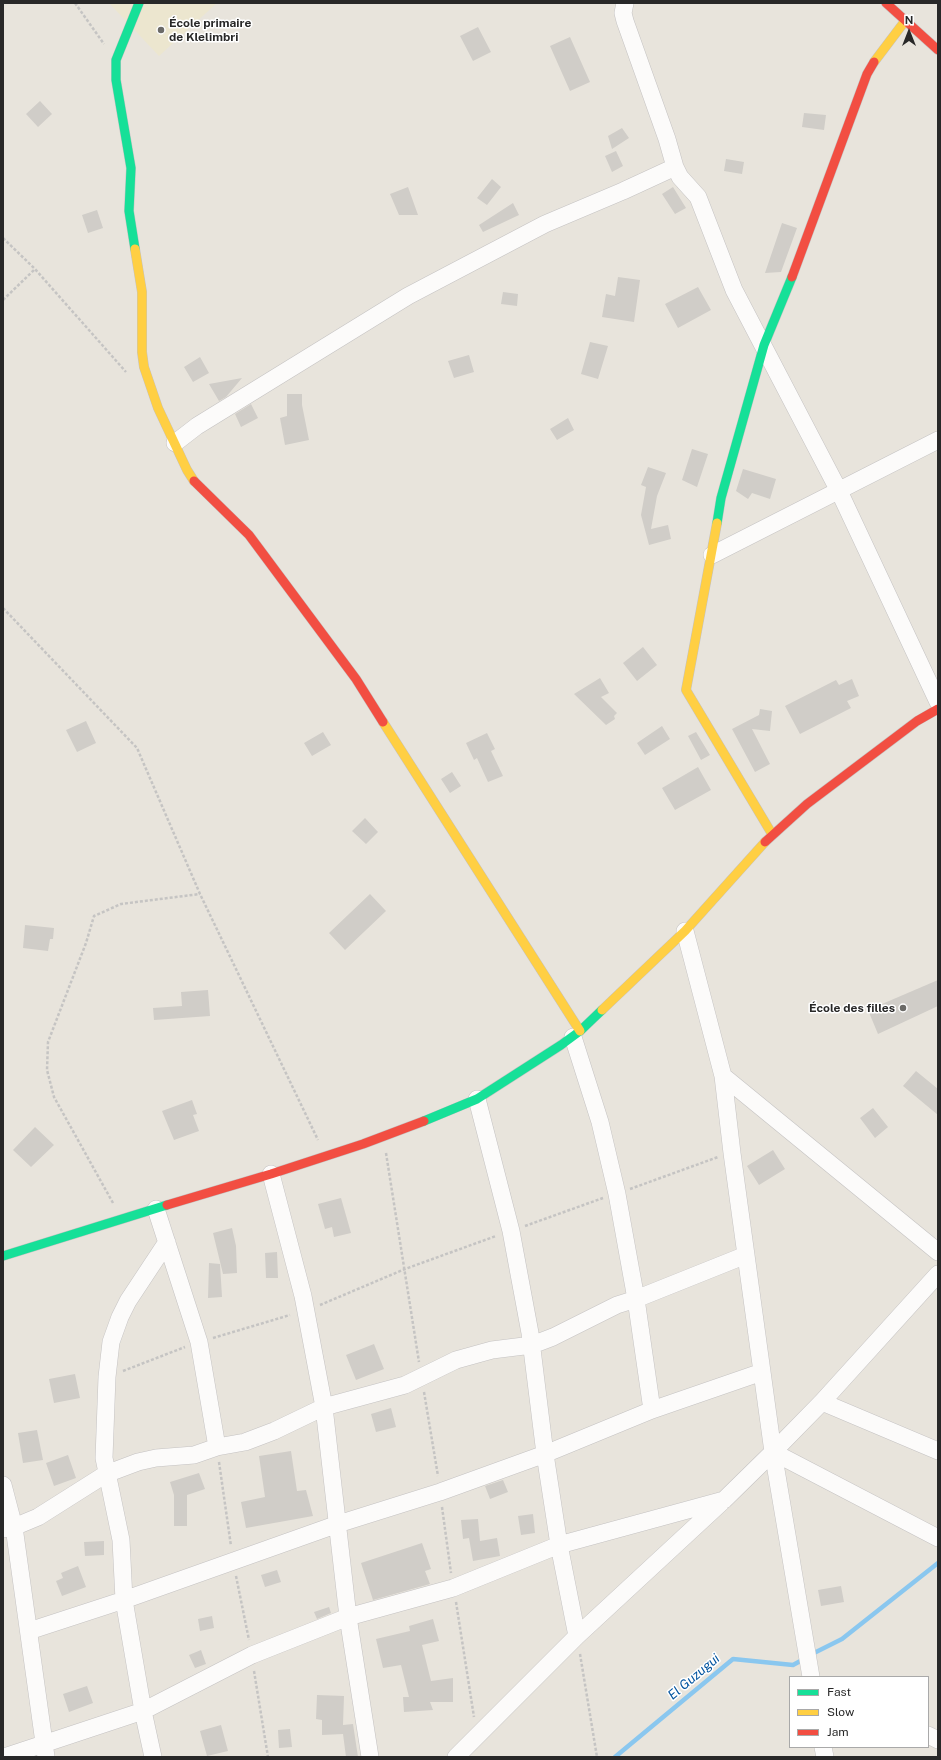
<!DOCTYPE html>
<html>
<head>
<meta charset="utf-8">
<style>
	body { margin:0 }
	#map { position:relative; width:941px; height:1760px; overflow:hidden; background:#e8e4dc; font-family:"Public Sans",sans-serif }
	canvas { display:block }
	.frame { position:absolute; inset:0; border:4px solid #282828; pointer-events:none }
	.legend { position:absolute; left:789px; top:1676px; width:140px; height:72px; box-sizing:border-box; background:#fff; border:1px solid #a9a9a9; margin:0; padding:5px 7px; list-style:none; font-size:12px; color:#282828 }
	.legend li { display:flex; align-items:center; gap:8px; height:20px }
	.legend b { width:20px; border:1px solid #a9a9a9 }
	.north { position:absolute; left:889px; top:12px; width:40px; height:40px; -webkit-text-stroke:3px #fff; paint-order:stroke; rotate:0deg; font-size:11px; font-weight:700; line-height:16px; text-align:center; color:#282828 }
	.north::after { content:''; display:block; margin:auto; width:14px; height:18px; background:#282828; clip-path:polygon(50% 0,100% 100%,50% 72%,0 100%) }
</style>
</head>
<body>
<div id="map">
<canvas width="941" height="1760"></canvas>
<div class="frame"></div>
<ul class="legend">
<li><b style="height:5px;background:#16e098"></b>Fast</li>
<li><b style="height:5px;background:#ffcf43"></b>Slow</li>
<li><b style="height:5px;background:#f24e42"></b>Jam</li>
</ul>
<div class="north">N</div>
</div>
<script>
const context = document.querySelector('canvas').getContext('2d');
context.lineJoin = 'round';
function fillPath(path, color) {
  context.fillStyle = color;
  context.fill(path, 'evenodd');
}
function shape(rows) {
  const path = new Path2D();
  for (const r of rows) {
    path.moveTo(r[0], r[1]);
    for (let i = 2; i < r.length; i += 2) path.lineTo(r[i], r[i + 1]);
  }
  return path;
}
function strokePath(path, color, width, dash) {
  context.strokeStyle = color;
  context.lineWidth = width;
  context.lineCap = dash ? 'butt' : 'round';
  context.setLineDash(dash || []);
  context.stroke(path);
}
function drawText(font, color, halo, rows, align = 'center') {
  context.font = font + ' "Public Sans",sans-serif';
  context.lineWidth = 3;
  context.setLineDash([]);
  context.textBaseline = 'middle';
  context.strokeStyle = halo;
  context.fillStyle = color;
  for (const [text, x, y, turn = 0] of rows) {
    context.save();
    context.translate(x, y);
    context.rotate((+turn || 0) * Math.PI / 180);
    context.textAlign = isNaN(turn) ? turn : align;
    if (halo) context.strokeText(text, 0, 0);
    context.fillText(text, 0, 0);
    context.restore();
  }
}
fillPath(shape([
	[109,3,217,3,159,56]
]), '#ece6cf');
strokePath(shape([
	[810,1655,842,1639,938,1563],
	[615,1757,733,1659,793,1665,804,1659]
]), '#8ac7ef', 4.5);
fillPath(shape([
	[478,27,491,52,473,61,460,36],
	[570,37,590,82,570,91,550,46],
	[40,101,52,114,38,127,26,114],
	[804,113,826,115,824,130,802,127],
	[622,128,629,138,612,149,608,136],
	[616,151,623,166,612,172,605,156],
	[726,159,744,162,742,174,724,171],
	[492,179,501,187,487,205,477,198],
	[408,187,418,215,399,215,390,194],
	[673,187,686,208,675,214,662,194],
	[513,203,519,215,483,232,479,225],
	[97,210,103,228,88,233,82,215],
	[782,223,797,228,781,272,765,273],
	[618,277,640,280,634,322,602,317,606,294,615,296],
	[698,287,711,310,678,328,665,304],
	[503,292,518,294,517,306,501,304],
	[590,342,608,346,598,379,581,374],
	[469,355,474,372,454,378,448,361],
	[200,357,209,373,193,382,184,367],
	[242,378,226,397,219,401,209,384],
	[287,394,302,394,302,405,309,440,285,445,280,418,287,416],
	[251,404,258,418,241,427,235,414],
	[568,418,574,430,557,440,550,429],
	[692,449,708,454,697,487,682,480],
	[648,467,666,473,657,496,651,529,668,525,671,539,649,545,641,515,646,487,641,485],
	[743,469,776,479,770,499,752,493,748,499,736,491],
	[643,647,657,665,637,681,623,663],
	[600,678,609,693,601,697,617,713,614,716,615,719,606,725,574,694],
	[852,679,859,696,847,701,851,708,800,734,785,706,836,680,839,685],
	[760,709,772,711,770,731,752,729,770,764,755,772,732,729,759,715],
	[86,721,96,743,77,752,66,730],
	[662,726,670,739,645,755,637,743],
	[323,732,331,745,312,756,304,743],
	[696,732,710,755,701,760,688,736],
	[487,733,495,749,491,751,503,776,488,782,477,758,474,760,466,743],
	[698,767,711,790,675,810,662,788],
	[452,772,461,786,450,793,441,779],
	[365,818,378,832,366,844,352,831],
	[370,894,386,911,345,950,329,933],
	[25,925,54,928,53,939,50,939,48,951,23,948],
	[938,980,938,1006,878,1034,868,1010],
	[208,990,210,1016,154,1020,153,1008,182,1006,181,992],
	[916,1071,938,1089,938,1115,903,1086],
	[192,1100,197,1114,193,1115,199,1131,174,1140,162,1111],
	[873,1108,888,1127,875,1138,860,1118],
	[35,1127,54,1145,31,1167,13,1150],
	[773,1150,785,1169,759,1185,747,1166],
	[341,1198,351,1233,334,1237,332,1227,325,1229,318,1204],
	[232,1228,236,1246,237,1273,223,1274,213,1233],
	[277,1252,278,1278,266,1278,265,1253],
	[209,1263,220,1264,222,1297,208,1298],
	[374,1344,384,1369,356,1380,346,1355],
	[75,1374,80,1398,54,1403,49,1379],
	[391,1408,396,1427,376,1432,371,1414],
	[37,1430,43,1460,23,1463,18,1433],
	[291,1451,297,1491,306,1490,313,1516,246,1528,241,1502,265,1497,259,1456],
	[68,1455,76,1478,54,1486,46,1463],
	[199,1473,205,1489,187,1495,187,1526,174,1526,174,1495,170,1482],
	[503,1480,508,1492,490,1499,485,1486],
	[533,1514,535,1533,521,1535,518,1516],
	[478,1519,480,1541,497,1538,500,1556,473,1561,469,1538,463,1539,461,1520],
	[104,1541,104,1555,85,1556,84,1542],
	[422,1543,431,1569,425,1571,430,1584,373,1600,361,1563],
	[78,1566,86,1587,62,1596,56,1581,63,1578,61,1573],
	[277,1570,281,1582,265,1587,261,1575],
	[841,1586,844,1602,821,1606,818,1590],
	[329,1607,331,1613,317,1619,314,1612],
	[212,1616,214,1628,200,1631,198,1619],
	[433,1619,439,1641,422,1645,431,1681,453,1678,453,1702,430,1702,433,1710,404,1712,403,1697,409,1697,401,1665,383,1668,376,1639,410,1631,409,1626],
	[201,1650,206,1664,195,1668,189,1655],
	[87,1686,93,1703,69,1712,63,1694],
	[317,1695,344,1696,343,1725,353,1724,358,1757,346,1757,343,1734,322,1735,322,1720,316,1719],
	[221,1725,228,1751,207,1756,200,1731],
	[290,1729,292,1747,279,1748,278,1730]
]), '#d0cdc8');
const street = shape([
	[625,3,623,13,625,21,667,139,675,167,680,177,698,197,734,290,839,491,938,702],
	[175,443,197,426,408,296,545,224,623,191,675,167],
	[712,555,938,440],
	[685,931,723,1076,732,1153,773,1452,811,1677],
	[573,1037,600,1122,617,1194,636,1299,652,1410],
	[723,1076,938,1252],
	[477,1099,511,1231,530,1333,545,1454,559,1545,577,1636],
	[271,1174,303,1296,324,1407,348,1617,370,1757],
	[156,1209,199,1342,217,1447],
	[822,1402,938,1451],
	[773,1452,938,1538],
	[3,1485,14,1527,46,1757],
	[3,1529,14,1527,38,1517,106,1474,138,1462,156,1458,194,1455,217,1447,245,1442,274,1431,324,1407,405,1385,456,1360,492,1350,532,1345,553,1337,617,1305,636,1299,746,1255],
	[29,1631,124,1600,338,1524,440,1492,545,1454,652,1410,762,1372],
	[928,1735,938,1740],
	[823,1747,825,1757],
	[4,1757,143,1711,252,1655,348,1617,453,1588,559,1545,724,1500],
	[153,1757,143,1711,124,1600,121,1540,104,1458,107,1377,111,1342,120,1317,128,1301,167,1242],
	[456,1757,577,1636,724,1500,773,1452,822,1402,938,1274]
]);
const fast = shape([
	[135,249,129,211,131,168,116,80,116,60,139,3],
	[717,523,721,498,764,345,792,277],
	[424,1121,477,1099,561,1045,580,1031,602,1010],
	[3,1256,167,1205]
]);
const slow = shape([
	[874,62,905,21],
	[135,249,142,292,142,352,144,367,158,408,187,470,194,481],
	[717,523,686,690,772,834],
	[383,722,580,1031],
	[602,1010,685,931,765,842]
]);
const jam = shape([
	[886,3,938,50],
	[792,277,867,74,874,62],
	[194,481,249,535,356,679,383,722],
	[765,842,807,804,917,721,938,709],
	[167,1205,271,1174,363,1144,424,1121]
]);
strokePath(street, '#c4c2c2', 18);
strokePath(fast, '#c4c2c2', 10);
strokePath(slow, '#c4c2c2', 10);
strokePath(jam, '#c4c2c2', 10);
strokePath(shape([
	[75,3,104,44],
	[3,238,35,269,126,372],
	[3,300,35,269],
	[3,608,137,748,200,894,318,1140],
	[386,1153,419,1362],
	[630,1189,718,1157],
	[113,1203,54,1097,47,1070,48,1042,86,943,94,916,121,904,200,894],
	[525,1226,603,1198],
	[320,1305,405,1269,496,1236],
	[213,1338,290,1315],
	[123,1371,185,1347],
	[424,1392,438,1476],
	[219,1462,231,1546],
	[442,1507,451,1573],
	[236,1576,249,1640],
	[456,1602,474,1717],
	[580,1654,597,1757],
	[254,1671,268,1757]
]), '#c5c4c3', 2.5, [3, 2]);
strokePath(street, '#fcfbfa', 17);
strokePath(fast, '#16e098', 9);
strokePath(slow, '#ffcf43', 9);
strokePath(jam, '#f24e42', 9);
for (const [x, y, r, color] of [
	[161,30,4,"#6b6a67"],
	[903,1008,4,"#6b6a67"]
]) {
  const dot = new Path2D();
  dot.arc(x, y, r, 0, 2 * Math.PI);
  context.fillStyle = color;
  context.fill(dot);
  strokePath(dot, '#fff', 1.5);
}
drawText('bold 12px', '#282828', '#fff', [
	["École primaire",169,23],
	["de Klelimbri",169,37],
	["École des filles",895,1008,"right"]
], 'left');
drawText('italic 13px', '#0455a0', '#fff', [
	["El Guzugui",694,1677,-40]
]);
</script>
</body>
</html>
